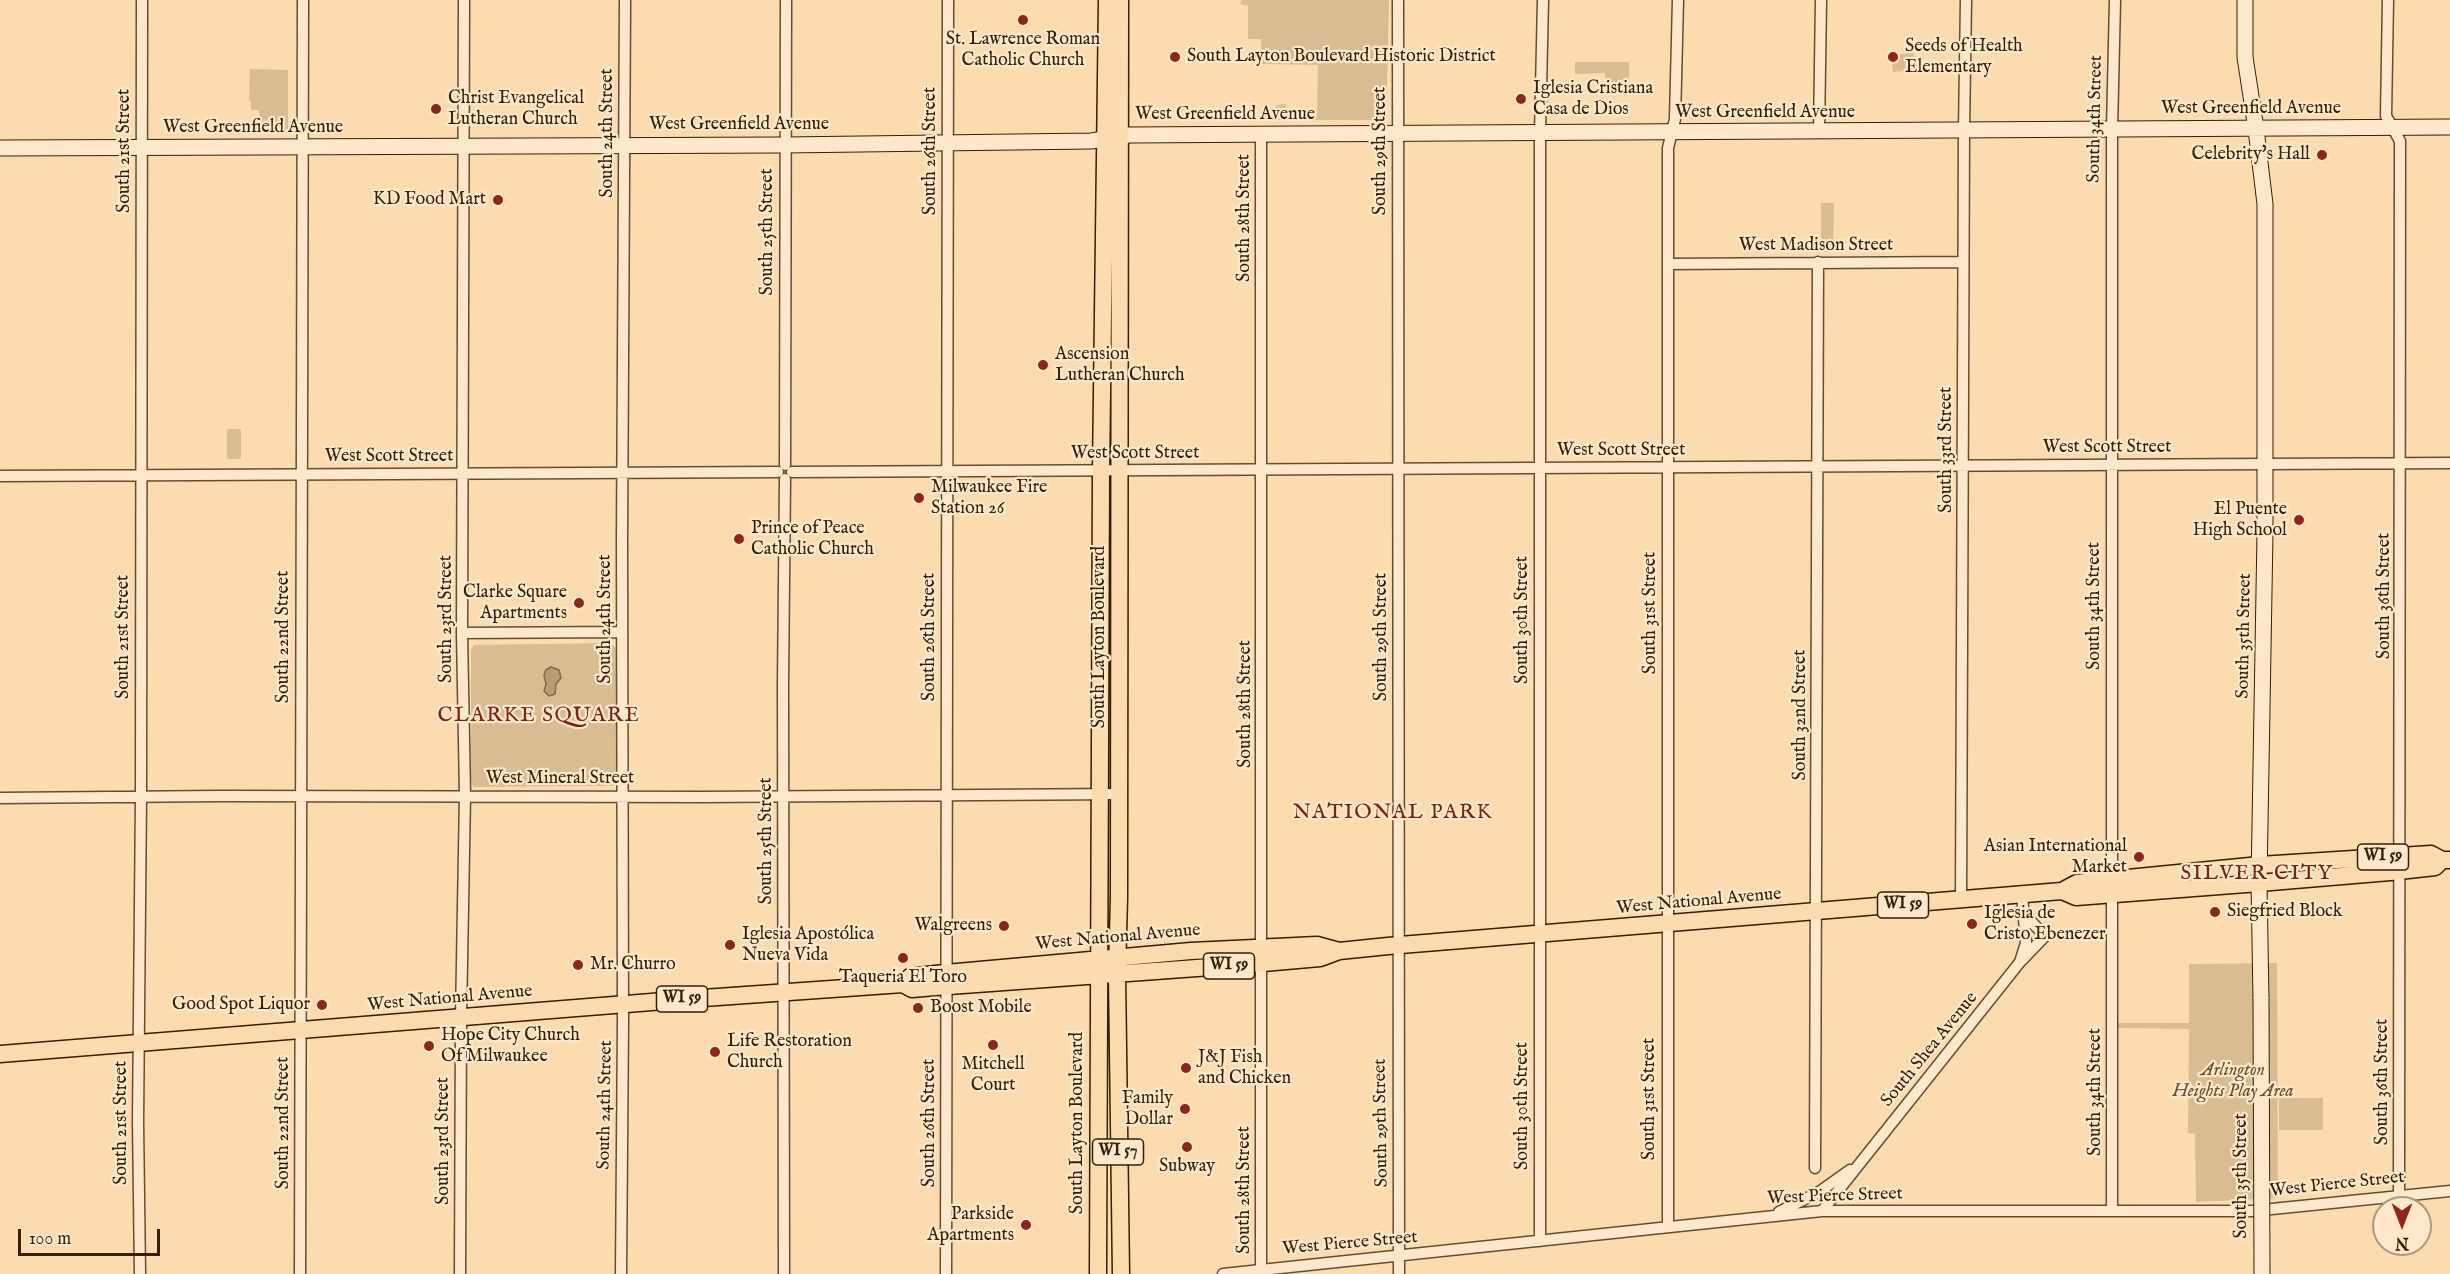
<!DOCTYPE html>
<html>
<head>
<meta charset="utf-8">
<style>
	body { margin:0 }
	#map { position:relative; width:2450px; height:1274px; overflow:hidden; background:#fcdcaf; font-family:"IM FELL English",serif }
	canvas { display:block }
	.north { position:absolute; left:2372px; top:1196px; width:60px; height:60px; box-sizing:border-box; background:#fde8cb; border:2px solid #ac987b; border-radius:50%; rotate:180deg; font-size:16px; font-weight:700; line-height:24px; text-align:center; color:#331f04 }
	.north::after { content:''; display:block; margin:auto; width:21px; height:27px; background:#8f2418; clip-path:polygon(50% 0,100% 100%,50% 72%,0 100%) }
	.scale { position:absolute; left:18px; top:1229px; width:142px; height:27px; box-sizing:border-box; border:3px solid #331f04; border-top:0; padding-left:8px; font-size:18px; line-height:21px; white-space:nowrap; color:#331f04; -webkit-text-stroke:4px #fde8cb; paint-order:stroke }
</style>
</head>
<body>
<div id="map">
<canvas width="2450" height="1274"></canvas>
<div class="north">N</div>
<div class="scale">100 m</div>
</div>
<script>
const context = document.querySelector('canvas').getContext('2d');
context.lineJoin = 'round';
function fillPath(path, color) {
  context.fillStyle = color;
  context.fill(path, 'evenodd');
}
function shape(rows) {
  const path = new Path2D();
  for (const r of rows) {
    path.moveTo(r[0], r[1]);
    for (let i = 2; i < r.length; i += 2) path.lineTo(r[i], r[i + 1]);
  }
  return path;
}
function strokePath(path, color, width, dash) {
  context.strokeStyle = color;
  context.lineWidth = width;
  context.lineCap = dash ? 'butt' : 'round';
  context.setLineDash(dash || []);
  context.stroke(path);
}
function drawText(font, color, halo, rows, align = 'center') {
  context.font = font + ' "IM FELL English",serif';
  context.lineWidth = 4.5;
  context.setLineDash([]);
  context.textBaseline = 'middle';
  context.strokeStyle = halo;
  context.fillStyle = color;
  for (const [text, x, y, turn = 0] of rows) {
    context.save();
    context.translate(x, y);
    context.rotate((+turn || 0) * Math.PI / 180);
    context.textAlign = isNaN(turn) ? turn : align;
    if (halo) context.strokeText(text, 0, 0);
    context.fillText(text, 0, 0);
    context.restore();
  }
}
fillPath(shape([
	[1242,0,1389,0,1386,120,1267,120,1268,113,1278,105,1286,104,1286,116,1317,116,1318,65,1261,64,1261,39,1248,39,1248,6,1240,4],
	[1912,53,1918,61,1917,70,1893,72,1891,55],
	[1629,62,1629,88,1605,88,1605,73,1575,74,1575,62],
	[250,69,288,70,288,130,259,130,259,110,251,110,251,101,249,101],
	[1821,203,1834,203,1833,252,1821,252],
	[227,429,241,429,241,459,227,459],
	[610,643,617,649,616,781,613,786,474,787,471,782,471,650,474,645],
	[2277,963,2278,1198,2196,1202,2195,1134,2188,1133,2189,1029,2118,1028,2118,1023,2189,1023,2189,964],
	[2279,1098,2323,1098,2323,1130,2279,1130]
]), '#dabc92');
const water = shape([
	[551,667,559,670,561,678,556,684,555,694,549,696,544,691,546,684,544,675,546,670,551,667]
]);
fillPath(water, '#b89c75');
strokePath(water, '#836a48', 1.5);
const street = shape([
	[1398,0,1399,1274],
	[2388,0,2386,116,2400,141,2399,1196],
	[1819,132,1821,0],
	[1261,135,1261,1274],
	[1668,264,1963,262],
	[785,465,786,0],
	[792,472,2450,463],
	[0,476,778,472],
	[462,633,622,632],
	[0,798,220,796,704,797,1119,794],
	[1961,901,1964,130,1966,0],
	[2022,960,2045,936,2024,914],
	[1815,1168,1818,262],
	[1822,1211,2020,962,2026,943,2022,895],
	[2112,1211,2112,130,2115,0],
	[1779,1212,1819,1192,1850,1170],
	[1668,1227,1668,148,1675,119,1678,0],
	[1540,1241,1540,134,1543,0],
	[140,1274,138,1121,141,796,142,0],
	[300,1274,303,0],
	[460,1274,461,1018,465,795,462,633,464,0],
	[621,1274,623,1022,622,540,625,0],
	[784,1274,783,684,785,479],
	[946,1274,948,0],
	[1223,1274,1822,1211,2252,1211,2450,1191]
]);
const secondary = shape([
	[2245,0,2245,57,2256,129,2265,204,2265,533,2259,883,2261,999],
	[0,148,785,145,1091,141,1129,135,2450,127]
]);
const primary = shape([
	[1120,0,1119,897,1117,973,1121,1274],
	[2062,891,2076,897,2259,883,2390,872,2435,867,2442,860],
	[903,984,910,977,935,974,1191,951,1317,945,1339,951],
	[0,1054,689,999,903,984,912,989,935,987,1252,964,1320,958,1339,951,1388,946,2062,891,2077,883,2260,865,2431,854,2442,860,2450,860],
	[1098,1274,1101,471,1107,0]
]);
strokePath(street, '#654e2f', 13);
strokePath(secondary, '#331f04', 17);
strokePath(primary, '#331f04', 19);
strokePath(street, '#fde8cb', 10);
strokePath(secondary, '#fde8cb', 15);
strokePath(primary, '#fcdcaf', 16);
const secondaryBridge = shape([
	[2261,999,2262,1274]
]);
strokePath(secondaryBridge, '#331f04', 17, []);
strokePath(secondaryBridge, '#fde8cb', 15);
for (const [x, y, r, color] of [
	[1023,20,6,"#8f2418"],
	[1175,57,6,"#8f2418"],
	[1893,57,6,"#8f2418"],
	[1521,99,6,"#8f2418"],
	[436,109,6,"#8f2418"],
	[2322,155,6,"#8f2418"],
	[498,200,6,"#8f2418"],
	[1043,365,6,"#8f2418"],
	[919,498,6,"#8f2418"],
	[2299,520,6,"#8f2418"],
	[739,539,6,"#8f2418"],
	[579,603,6,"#8f2418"],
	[2139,857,6,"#8f2418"],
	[2215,912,6,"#8f2418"],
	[1972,924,6,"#8f2418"],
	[1004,926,6,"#8f2418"],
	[730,945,6,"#8f2418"],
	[903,958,6,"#8f2418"],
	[578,965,6,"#8f2418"],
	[322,1005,6,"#8f2418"],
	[918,1008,6,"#8f2418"],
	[993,1045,6,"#8f2418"],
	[429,1046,6,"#8f2418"],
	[715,1052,6,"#8f2418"],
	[1186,1068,6,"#8f2418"],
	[1185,1109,6,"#8f2418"],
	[1187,1147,6,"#8f2418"],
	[1026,1225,6,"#8f2418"]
]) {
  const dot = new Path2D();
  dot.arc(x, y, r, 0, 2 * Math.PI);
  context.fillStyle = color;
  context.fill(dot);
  strokePath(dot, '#fde8cb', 2);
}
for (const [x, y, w] of [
	[2383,857,51],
	[1903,905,51],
	[1229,966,51],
	[682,999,51],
	[1118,1152,51]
]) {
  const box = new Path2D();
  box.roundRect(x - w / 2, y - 13, w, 26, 4.5);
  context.fillStyle = '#fde8cb';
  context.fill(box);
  strokePath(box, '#331f04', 1.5);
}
drawText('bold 16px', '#331f04', null, [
	["WI 59",2383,857],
	["WI 59",1903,905],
	["WI 59",1229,966],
	["WI 59",682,999],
	["WI 57",1118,1152]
]);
drawText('18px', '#331f04', '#fde8cb', [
	["St. Lawrence Roman",1023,40,"center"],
	["Catholic Church",1023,61,"center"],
	["Seeds of Health",1905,47],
	["Elementary",1905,68],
	["South Layton Boulevard Historic District",1187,57],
	["Iglesia Cristiana",1533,89],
	["Casa de Dios",1533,110],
	["Christ Evangelical",448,99],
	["Lutheran Church",448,120],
	["Celebrity's Hall",2310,155,"right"],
	["KD Food Mart",486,200,"right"],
	["Ascension",1055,355],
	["Lutheran Church",1055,376],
	["Milwaukee Fire",931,488],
	["Station 26",931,509],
	["El Puente",2287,510,"right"],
	["High School",2287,531,"right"],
	["Prince of Peace",751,529],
	["Catholic Church",751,550],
	["Clarke Square",567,593,"right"],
	["Apartments",567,614,"right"],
	["Asian International",2127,847,"right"],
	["Market",2127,868,"right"],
	["Siegfried Block",2227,912],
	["Iglesia de",1984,914],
	["Cristo Ebenezer",1984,935],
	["Walgreens",992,926,"right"],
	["Iglesia Apostólica",742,935],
	["Nueva Vida",742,956],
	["Mr. Churro",590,965],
	["Taqueria El Toro",903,978,"center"],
	["Good Spot Liquor",310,1005,"right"],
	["Boost Mobile",930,1008],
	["Hope City Church",441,1036],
	["Of Milwaukee",441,1057],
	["Life Restoration",727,1042],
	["Church",727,1063],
	["J&J Fish",1198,1058],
	["and Chicken",1198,1079],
	["Mitchell",993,1065,"center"],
	["Court",993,1086,"center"],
	["Family",1173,1099,"right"],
	["Dollar",1173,1120,"right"],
	["Subway",1187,1167,"center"],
	["Parkside",1014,1215,"right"],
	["Apartments",1014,1236,"right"]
], 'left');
drawText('18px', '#331f04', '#fde8cb', [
	["West Greenfield Avenue",2251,109],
	["West Greenfield Avenue",1765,113],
	["West Greenfield Avenue",1225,115],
	["South 34th Street",2096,119,-89],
	["West Greenfield Avenue",739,125],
	["West Greenfield Avenue",253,128],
	["South 24th Street",608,133,-90],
	["South 21st Street",125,151,-90],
	["South 26th Street",931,151,-90],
	["South 29th Street",1381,151,-90],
	["South 28th Street",1245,218,-90],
	["South 25th Street",768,232,-90],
	["West Madison Street",1816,246],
	["West Scott Street",2107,448],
	["South 33rd Street",1947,450,-90],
	["West Scott Street",1621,451],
	["West Scott Street",1135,454],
	["West Scott Street",389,457],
	["South 36th Street",2385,596,-90],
	["South 34th Street",2095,606,-90],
	["South 31st Street",1651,613,-90],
	["South 23rd Street",447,619,-90],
	["South 24th Street",606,619,-90],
	["South 30th Street",1523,620,-90],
	["South 35th Street",2245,636,-89],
	["South 21st Street",124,637,-90],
	["South 22nd Street",284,637,-90],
	["South 26th Street",930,637,-90],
	["South Layton Boulevard",1100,637,-90],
	["South 29th Street",1382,637,-90],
	["South 28th Street",1246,704,-90],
	["South 32nd Street",1801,715,-90],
	["West Mineral Street",560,779],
	["South 25th Street",767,841,-90],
	["West National Avenue",1699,902,-5],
	["West National Avenue",1118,938,-5],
	["West National Avenue",450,999,-5],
	["South Shea Avenue",1930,1050,-51],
	["South 36th Street",2383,1082,-90],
	["South 34th Street",2096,1092,-90],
	["South 31st Street",1650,1099,-90],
	["South 24th Street",606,1105,-89],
	["South 30th Street",1523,1106,-90],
	["South 21st Street",122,1123,-90],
	["South 22nd Street",284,1123,-90],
	["South 26th Street",930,1123,-90],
	["South Layton Boulevard",1078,1123,-90],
	["South 29th Street",1382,1123,-91],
	["South 23rd Street",444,1141,-90],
	["South 35th Street",2242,1176,-90],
	["West Pierce Street",2337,1185,-6],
	["South 28th Street",1245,1190,-90],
	["West Pierce Street",1835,1197,-2],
	["West Pierce Street",1350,1244,-5]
]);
drawText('italic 18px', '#654e2f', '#fde8cb', [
	["Arlington",2233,1071],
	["Heights Play Area",2233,1092]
]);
context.letterSpacing = '1.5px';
drawText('21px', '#7a1f14', '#fde8cb', [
	["CLARKE SQUARE",539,717],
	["NATIONAL PARK",1393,814],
	["SILVER CITY",2257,875]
]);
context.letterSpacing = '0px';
</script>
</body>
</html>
